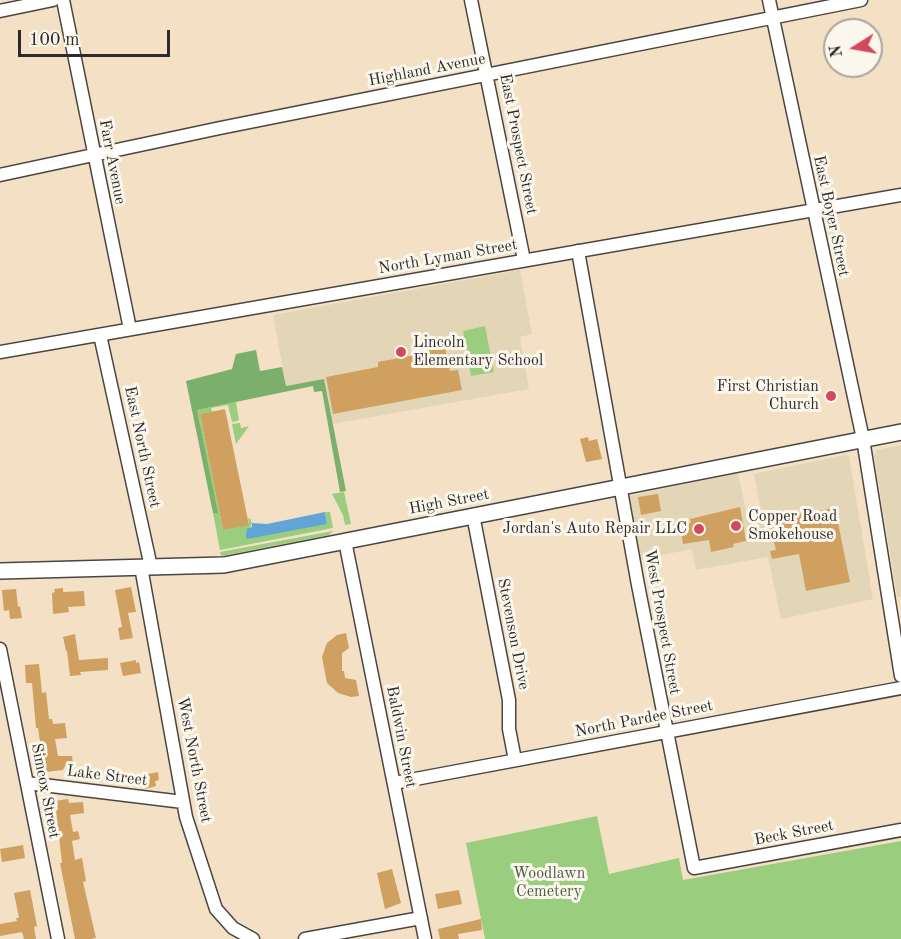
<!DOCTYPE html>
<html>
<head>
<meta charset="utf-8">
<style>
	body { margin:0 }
	#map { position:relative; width:901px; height:939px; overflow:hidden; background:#f4e0c5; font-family:"Old Standard TT",serif }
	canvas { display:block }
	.north { position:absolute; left:823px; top:18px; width:60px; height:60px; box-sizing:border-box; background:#fbf7ec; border:2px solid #a8a59f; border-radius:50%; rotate:259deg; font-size:16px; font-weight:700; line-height:24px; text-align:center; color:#2b2b2b }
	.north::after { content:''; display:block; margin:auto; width:21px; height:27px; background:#d1495b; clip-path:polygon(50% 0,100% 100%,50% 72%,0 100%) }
	.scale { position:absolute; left:18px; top:30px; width:152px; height:27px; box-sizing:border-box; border:3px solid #2b2b2b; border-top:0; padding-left:8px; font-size:18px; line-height:21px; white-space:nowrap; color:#2b2b2b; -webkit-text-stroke:4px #fbf7ec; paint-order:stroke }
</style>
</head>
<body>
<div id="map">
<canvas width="901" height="939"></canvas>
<div class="north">N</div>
<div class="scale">100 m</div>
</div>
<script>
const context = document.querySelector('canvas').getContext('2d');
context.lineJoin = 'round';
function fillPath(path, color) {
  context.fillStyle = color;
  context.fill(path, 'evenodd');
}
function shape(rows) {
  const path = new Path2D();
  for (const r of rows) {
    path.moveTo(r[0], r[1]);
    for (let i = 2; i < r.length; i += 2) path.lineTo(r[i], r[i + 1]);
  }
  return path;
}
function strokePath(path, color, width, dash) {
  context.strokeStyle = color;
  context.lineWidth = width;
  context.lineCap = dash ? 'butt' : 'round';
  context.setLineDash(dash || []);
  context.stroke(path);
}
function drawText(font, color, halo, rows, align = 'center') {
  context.font = font + ' "Old Standard TT",serif';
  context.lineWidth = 6;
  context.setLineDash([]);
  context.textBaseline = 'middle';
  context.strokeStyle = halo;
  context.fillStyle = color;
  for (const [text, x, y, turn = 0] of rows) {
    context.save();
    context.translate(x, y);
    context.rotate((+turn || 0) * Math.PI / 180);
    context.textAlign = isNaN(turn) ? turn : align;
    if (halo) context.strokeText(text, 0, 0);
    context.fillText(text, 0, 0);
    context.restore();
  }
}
fillPath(shape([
	[520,270,532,334,520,337,529,389,332,424,324,380,286,386,273,315],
	[901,445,901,596,897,597,874,455,877,450],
	[845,455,849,456,873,599,781,619,768,557,696,570,692,549,641,559,629,496,738,473,748,520,762,517,754,474]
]), '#e3d6b7');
fillPath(shape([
	[485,326,494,372,471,376,463,331],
	[236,402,239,420,237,421,232,422,228,405,211,408,212,412,200,414,223,530,249,524,248,519,250,518,252,523,250,528,327,524,325,512,330,512,333,528,220,550,213,513,217,512,197,410],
	[240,423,241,428,249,426,236,444,232,424],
	[344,492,351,524,345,525,343,515,332,494],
	[333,531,329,535,221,556,220,552],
	[597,816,609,874,679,858,683,880,901,841,901,939,485,939,466,843]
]), '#9acd7d');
fillPath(shape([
	[256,350,260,371,282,367,286,386,324,379,346,491,340,492,322,391,314,392,313,386,197,410,218,513,213,513,186,381,232,369,236,354]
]), '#7bb06c');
fillPath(shape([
	[325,512,327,524,247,539,246,536,247,529,252,527,252,523,267,524]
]), '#61a5d6');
fillPath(shape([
	[443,338,450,371,458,370,462,390,333,414,326,377,378,367,378,362,415,355,413,343],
	[225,409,249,525,223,530,200,414],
	[588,437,589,441,597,439,602,459,586,462,580,439],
	[658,494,661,511,641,515,638,497],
	[740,507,746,541,733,544,734,547,711,552,709,540,683,544,680,525,691,523,690,519],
	[835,508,850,582,806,591,799,554,772,559,770,551,776,550,768,519],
	[131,587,136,612,128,613,133,638,120,640,118,628,122,627,115,590],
	[63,588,63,592,84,591,85,606,68,607,69,612,53,614,52,593,55,592,54,589],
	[16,589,18,607,20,606,22,618,10,619,9,610,4,611,2,590],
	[346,633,349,648,342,653,342,671,344,671,345,678,356,680,359,696,351,697,338,693,327,683,322,657,327,643,337,635],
	[75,634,79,660,108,658,108,670,80,672,81,675,70,676,67,651,66,651,63,637],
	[136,660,136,663,139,662,141,673,123,676,120,663],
	[39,664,42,693,46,692,49,719,52,719,53,724,65,723,67,738,55,739,58,756,72,756,73,765,65,766,63,770,46,772,44,768,38,728,36,728,32,683,26,683,25,665],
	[158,772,159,780,155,781,156,786,145,789,143,775],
	[68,799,69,803,83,802,84,813,70,815,73,832,78,831,80,839,72,841,75,860,82,858,86,881,83,882,96,938,91,939,75,939,60,863,62,863,55,801],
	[23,845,25,858,2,862,0,849],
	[392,869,401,903,385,909,377,873],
	[30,890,37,926,34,927,36,939,24,939,22,932,0,936,0,924,17,921,16,918,19,918,14,893],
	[459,890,462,904,438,909,435,894],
	[481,919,482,930,458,934,459,939,440,939,438,929]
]), '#cfa060');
const minor = shape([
	[63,0,130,329],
	[471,0,524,260],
	[769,0,863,439,901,676],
	[0,11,53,0],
	[0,175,220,128,861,0],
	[578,251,638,585,694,868,901,830],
	[100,335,151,567],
	[0,352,901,195],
	[473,515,509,700,509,729,515,760],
	[345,541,425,939],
	[141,567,186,817,216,909,233,928,253,939],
	[0,649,58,939],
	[27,783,183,802],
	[394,783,901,688],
	[305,939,421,918]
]);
const major = shape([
	[0,571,224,565,901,432]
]);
strokePath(minor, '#494642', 15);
strokePath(major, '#494642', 18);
strokePath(minor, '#fff', 12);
strokePath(major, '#fff', 15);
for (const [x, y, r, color] of [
	[401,352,6,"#d1495b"],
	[831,396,6,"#d1495b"],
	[736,526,6,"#d1495b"],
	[699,529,6,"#d1495b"]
]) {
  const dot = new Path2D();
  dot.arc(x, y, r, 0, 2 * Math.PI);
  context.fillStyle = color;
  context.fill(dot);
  strokePath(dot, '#fbf7ec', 2);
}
drawText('16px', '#2b2b2b', '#fbf7ec', [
	["Highland Avenue",427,70,-11],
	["East Prospect Street",518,144,79],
	["Farr Avenue",112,162,79],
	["East Boyer Street",831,216,78],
	["North Lyman Street",448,257,-10],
	["East North Street",142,447,78],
	["High Street",449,502,-11],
	["West Prospect Street",662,622,80],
	["Stevenson Drive",513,634,79],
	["North Pardee Street",644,719,-11],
	["Baldwin Street",401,737,79],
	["West North Street",194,760,79],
	["Lake Street",107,776,7],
	["Simcox Street",45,791,79],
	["Beck Street",794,833,-11]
]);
drawText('16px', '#2b2b2b', '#fbf7ec', [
	["Lincoln",413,343],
	["Elementary School",413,361],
	["First Christian",819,387,"right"],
	["Church",819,405,"right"],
	["Copper Road",748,517],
	["Smokehouse",748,535],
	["Jordan's Auto Repair LLC",687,529,"right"]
], 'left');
drawText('16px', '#4c5c44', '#fbf7ec', [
	["Woodlawn",549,874],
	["Cemetery",549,892]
]);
</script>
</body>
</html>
